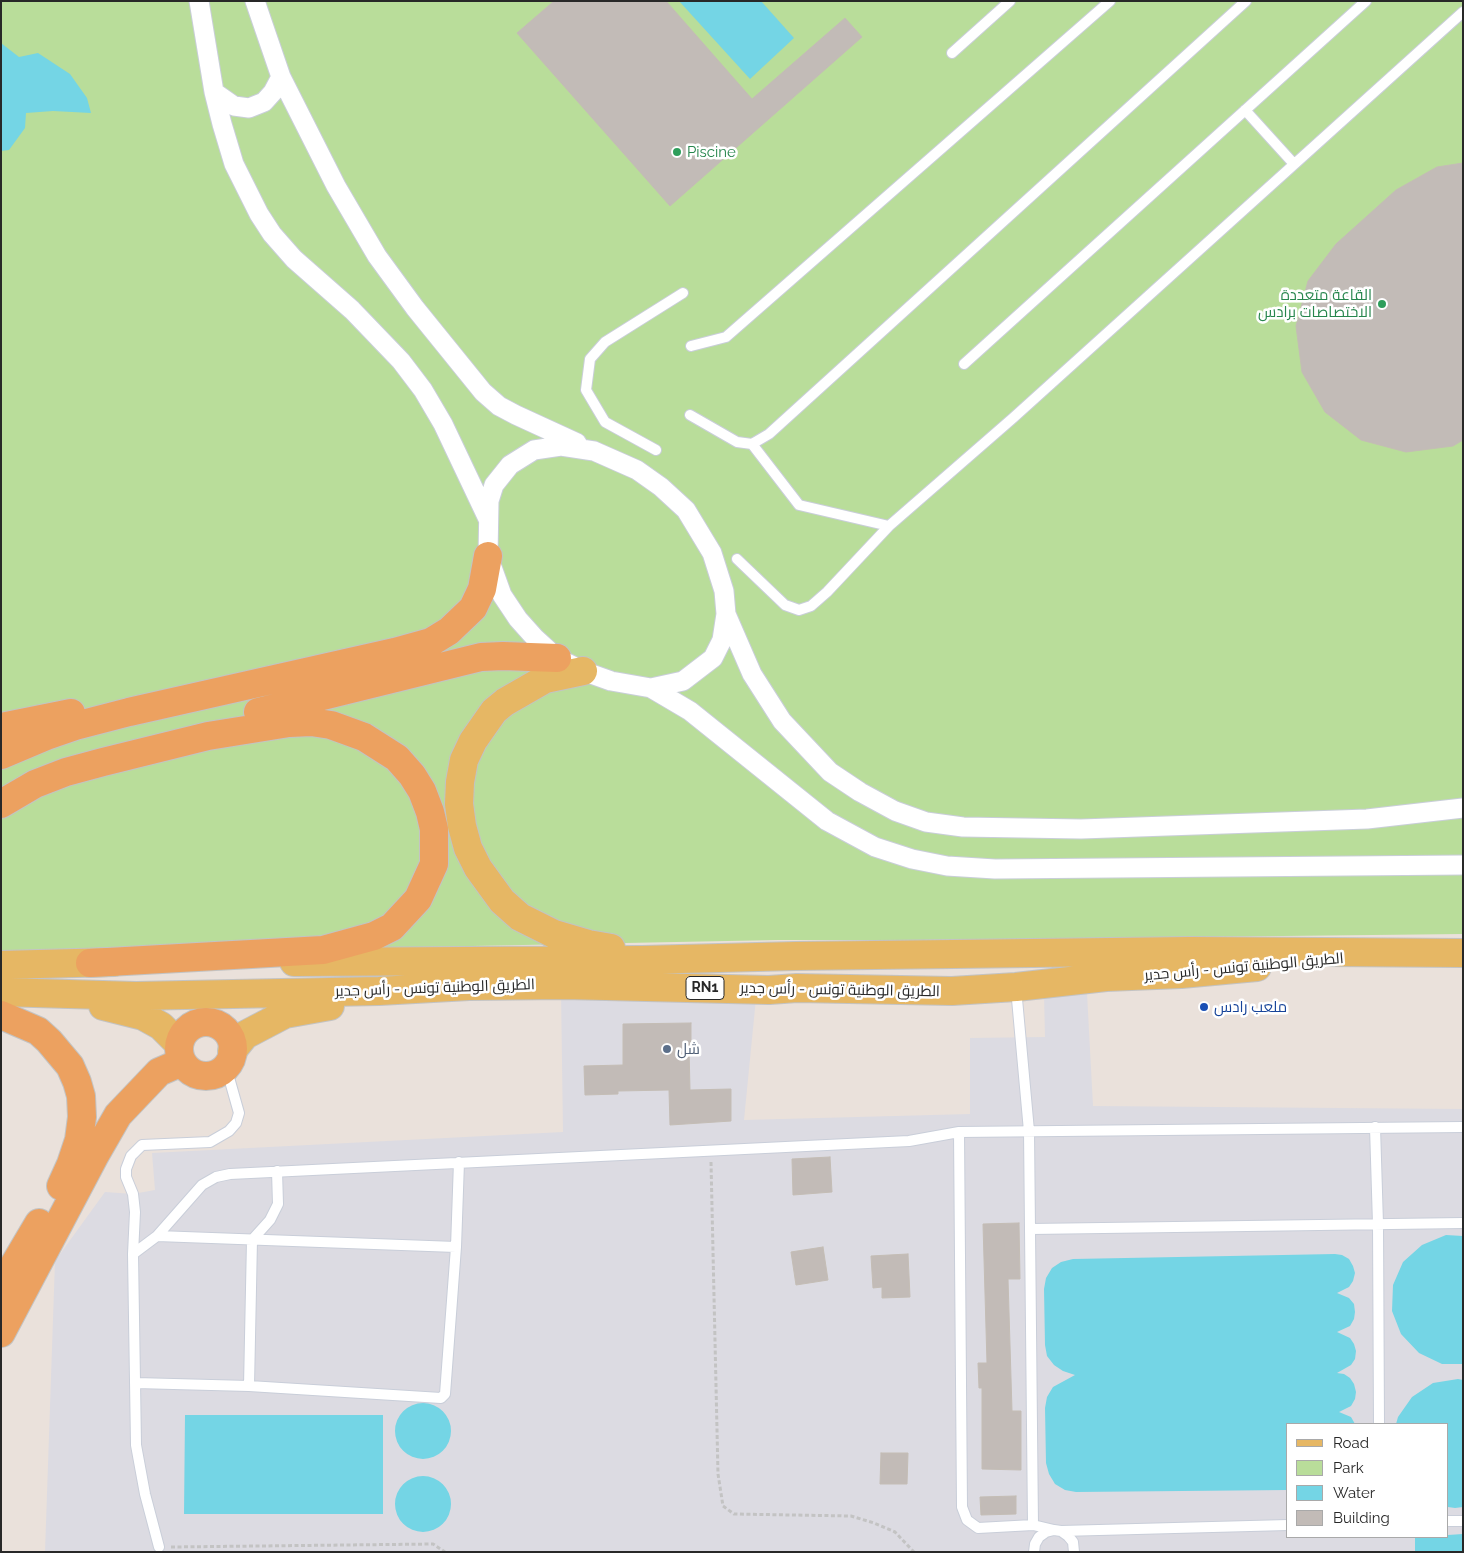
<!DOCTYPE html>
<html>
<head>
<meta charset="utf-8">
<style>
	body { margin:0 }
	#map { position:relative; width:1464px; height:1553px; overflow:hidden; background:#eae1db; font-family:Raleway,sans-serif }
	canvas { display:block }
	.frame { position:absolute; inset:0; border:2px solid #282828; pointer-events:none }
	.legend { position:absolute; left:1286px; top:1423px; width:162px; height:115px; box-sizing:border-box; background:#fff; border:1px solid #a9a9a9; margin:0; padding:6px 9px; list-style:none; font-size:15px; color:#282828 }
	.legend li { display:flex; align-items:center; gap:10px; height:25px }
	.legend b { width:25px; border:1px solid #a9a9a9 }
</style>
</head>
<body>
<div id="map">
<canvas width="1464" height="1553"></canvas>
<div class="frame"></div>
<ul class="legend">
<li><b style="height:6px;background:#e6b764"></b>Road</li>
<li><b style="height:14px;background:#b9dd9a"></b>Park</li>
<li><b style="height:14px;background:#74d5e5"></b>Water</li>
<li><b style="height:14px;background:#c2bbb7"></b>Building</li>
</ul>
</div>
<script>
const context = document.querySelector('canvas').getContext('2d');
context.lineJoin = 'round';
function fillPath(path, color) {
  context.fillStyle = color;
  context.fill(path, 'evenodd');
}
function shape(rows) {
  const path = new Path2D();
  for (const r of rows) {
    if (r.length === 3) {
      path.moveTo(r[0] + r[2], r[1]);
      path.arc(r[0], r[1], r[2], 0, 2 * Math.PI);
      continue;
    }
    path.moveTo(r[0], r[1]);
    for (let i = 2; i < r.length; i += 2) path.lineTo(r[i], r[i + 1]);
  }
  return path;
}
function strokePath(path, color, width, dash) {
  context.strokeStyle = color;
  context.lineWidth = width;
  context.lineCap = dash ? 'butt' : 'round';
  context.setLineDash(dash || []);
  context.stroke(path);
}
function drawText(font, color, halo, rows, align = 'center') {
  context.font = font + ' Raleway,Cairo,sans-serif';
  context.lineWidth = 5;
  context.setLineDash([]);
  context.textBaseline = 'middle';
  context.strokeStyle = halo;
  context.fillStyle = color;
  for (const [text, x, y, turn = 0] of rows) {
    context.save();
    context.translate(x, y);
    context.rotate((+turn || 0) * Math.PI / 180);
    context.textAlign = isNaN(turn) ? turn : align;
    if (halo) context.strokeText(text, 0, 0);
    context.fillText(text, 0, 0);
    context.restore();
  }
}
fillPath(shape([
	[757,988,744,1120,970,1114,970,1038,1045,1037,1044,995,1087,993,1093,1106,1463,1109,1463,1552,45,1552,55,1261,105,1192,133,1194,155,1190,152,1153,563,1132,561,990],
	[1288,1424,1448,1424,1448,1537,1288,1537]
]), '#dcdbe2');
fillPath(shape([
	[1,1,1463,1,1463,934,921,940,778,940,371,948,1,959]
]), '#b9dd9a');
fillPath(shape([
	[679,1,761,1,794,38,750,79],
	[1,43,19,57,38,53,70,74,87,98,91,113,53,111,26,113,25,128,9,150,1,151],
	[1446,1235,1463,1236,1463,1364,1442,1364,1419,1353,1401,1334,1392,1311,1393,1285,1403,1262,1422,1245],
	[1335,1254,1342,1255,1349,1259,1353,1266,1355,1273,1353,1281,1349,1287,1337,1293,1349,1298,1354,1304,1355,1312,1354,1319,1350,1326,1337,1332,1350,1338,1354,1344,1356,1351,1355,1359,1351,1365,1337,1373,1344,1374,1350,1378,1354,1384,1356,1392,1355,1399,1351,1406,1339,1412,1351,1417,1355,1424,1288,1424,1288,1490,1076,1492,1065,1490,1055,1484,1049,1474,1046,1463,1045,1408,1047,1397,1053,1387,1075,1375,1063,1371,1054,1365,1047,1356,1045,1345,1044,1289,1046,1278,1052,1268,1061,1262,1073,1259],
	[1458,1379,1463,1380,1463,1507,1455,1508,1448,1507,1448,1424,1396,1424,1398,1417,1412,1397,1433,1383],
	[423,1431,28],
	[185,1415,383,1415,383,1514,184,1514],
	[423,1504,28],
	[1463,1534,1463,1552,1415,1552,1415,1537,1448,1537,1448,1535]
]), '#74d5e5');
const building = shape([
	[554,1,666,1,752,99,845,18,862,37,670,206,517,33,554,1],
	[1463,163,1463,440,1453,446,1406,452,1361,440,1325,412,1302,372,1296,326,1308,281,1336,244,1396,190,1437,167,1463,163],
	[691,1023,691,1048,689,1048,690,1090,731,1089,731,1121,670,1125,669,1090,618,1091,618,1094,585,1095,584,1066,623,1065,623,1024,691,1023],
	[830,1157,832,1192,793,1195,792,1159,830,1157],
	[1019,1223,1020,1279,1008,1279,1012,1411,1021,1411,1021,1470,982,1469,982,1388,979,1388,978,1363,987,1363,983,1224,1019,1223],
	[823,1247,828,1280,796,1285,791,1252,823,1247],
	[908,1254,910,1297,882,1298,882,1287,873,1288,871,1256,908,1254],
	[881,1453,908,1453,907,1484,880,1484,881,1453],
	[1016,1496,1016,1514,981,1515,980,1497,1016,1496]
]);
fillPath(building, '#c2bbb7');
strokePath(building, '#c4bdb5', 1);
const service = shape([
	[952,53,1010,1],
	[1245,110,1294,164],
	[691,346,726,337,1110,1],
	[964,364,1366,1],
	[690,415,737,442,752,444,769,434,1246,1],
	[752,444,799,505,889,526],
	[656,450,605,422,586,390,590,359,605,342,683,293],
	[737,559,785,605,799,610,811,606,827,592,889,526,1013,418,1463,12],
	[1016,988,1029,1131,1033,1525],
	[1375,1127,1378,1224,1379,1424],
	[959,1132,962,1507,967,1520,978,1528,1033,1525,1054,1530],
	[1031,1229,1463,1223],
	[456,1247,459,1162],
	[133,1254,157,1236,202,1185,216,1177,230,1174,909,1141,959,1132,1463,1127],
	[136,1383,249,1386,441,1398,445,1394,456,1247,157,1236],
	[249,1386,252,1240,270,1220,278,1204,277,1171],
	[1448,1521,1463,1521],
	[1061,1531,1068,1536,1073,1542,1074,1552],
	[159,1547,145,1494,136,1445,133,1254,135,1212,133,1194,126,1177,126,1169,131,1156,142,1145,210,1142,229,1131,236,1123,239,1113,226,1067],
	[1034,1552,1035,1544,1039,1537,1046,1532,1054,1530,1061,1531,1288,1525]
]);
const minor = shape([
	[199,1,214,92,222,124,234,164,259,214,272,234,294,259,352,310,401,361,423,390,443,424,488,519],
	[255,1,281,77,336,186,377,256,415,308,483,392,499,406,516,415,577,443],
	[214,92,234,106,249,108,264,102,273,92,281,77],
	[561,446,594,451,637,470,661,487,686,510,712,553,724,591,726,614,722,640,713,658,683,681,651,688,611,681,583,671,557,658,535,638,518,619,502,595,488,556,489,501,494,485,510,465,534,450,561,446],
	[726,614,752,674,782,721,830,772,860,792,895,811,926,822,963,827,1081,829,1367,819,1463,808],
	[651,688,690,711,827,821,875,847,912,859,947,866,995,869,1463,865]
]);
const primary = shape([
	[583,671,545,679,505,702,494,711,473,741,464,760,460,782,459,804,462,826,468,848,478,868,502,901,520,917,554,934,588,944,611,948],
	[294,962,642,960,796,956,1190,951,1463,953],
	[1,965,114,962],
	[1,992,136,996,379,991,469,986,565,985,769,990,797,988,952,991,1016,987,1106,977,1181,974,1257,967],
	[103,1006,143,1016,161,1026,179,1044],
	[232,1051,245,1035,285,1014,330,1006]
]);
const trunk = shape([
	[258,712,481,657,503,656,557,658],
	[1,727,71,713],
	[1,755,46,736,75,726,129,712,395,652,431,642,449,631,473,608,482,589,488,556],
	[1,804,35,784,66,772,103,762,208,736,289,723,311,722,331,725,364,737,397,758,412,775,422,791,430,812,434,829,434,864,418,899,392,927,374,936,323,950,90,963],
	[1,1015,38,1031,49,1041,70,1066,77,1082,81,1096,82,1117,79,1140,71,1164,61,1186],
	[206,1049,27],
	[1,1287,39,1223],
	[1,1333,95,1155,118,1115,159,1072,182,1062]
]);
strokePath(service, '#c9ced9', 12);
strokePath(minor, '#c9ced9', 21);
strokePath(primary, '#c3c3c3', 30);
strokePath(trunk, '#c3c3c3', 30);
strokePath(shape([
	[711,1162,718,1474,723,1506,734,1514,851,1516,874,1523,895,1532,914,1552],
	[171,1547,433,1544,445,1552]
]), '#c3c3c3', 3, [4, 2.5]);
strokePath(service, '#fff', 10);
strokePath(minor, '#fff', 19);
strokePath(primary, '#e6b764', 28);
strokePath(trunk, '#eca160', 28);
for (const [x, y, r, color] of [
	[677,152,5,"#2e9e5b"],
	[1382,304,5,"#2e9e5b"],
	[1204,1007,5,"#1a4fb4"],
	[667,1049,5,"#5c6f8a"]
]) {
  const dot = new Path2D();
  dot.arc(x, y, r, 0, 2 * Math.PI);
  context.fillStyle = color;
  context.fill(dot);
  strokePath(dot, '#fff', 2);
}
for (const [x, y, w] of [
	[705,988,38]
]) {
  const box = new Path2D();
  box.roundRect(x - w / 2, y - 11.5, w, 23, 4);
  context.fillStyle = '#fff';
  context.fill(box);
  strokePath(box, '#282828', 1);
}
drawText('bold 14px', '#282828', null, [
	["RN1",705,988]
]);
drawText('15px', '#27864d', '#fff', [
	["Piscine",687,152],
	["القاعة متعددة",1372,295,"right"],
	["الاختصاصات برادس",1372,312,"right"]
], 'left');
drawText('15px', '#282828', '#fff', [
	["الطريق الوطنية تونس - رأس جدير",1244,967,-5],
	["الطريق الوطنية تونس - رأس جدير",435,988,-2],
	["الطريق الوطنية تونس - رأس جدير",840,990,1]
]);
drawText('15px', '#164399', '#fff', [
	["ملعب رادس",1214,1007]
], 'left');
drawText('15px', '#4e5e75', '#fff', [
	["شل",677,1049]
], 'left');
</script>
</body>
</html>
